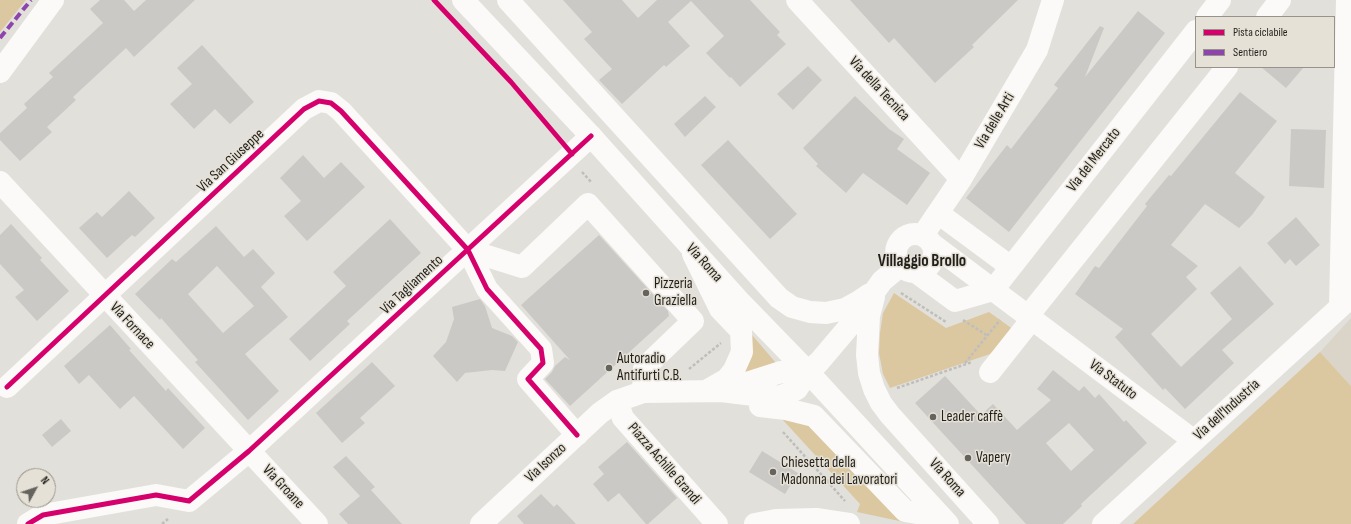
<!DOCTYPE html>
<html>
<head>
<meta charset="utf-8">
<style>
	body { margin:0 }
	#map { position:relative; width:1351px; height:524px; overflow:hidden; background:#e2e0da; font-family:"Sofia Sans Condensed",sans-serif }
	canvas { display:block }
	.legend { position:absolute; left:1195px; top:16px; width:140px; height:52px; box-sizing:border-box; background:#e6e1d6; border:1px solid #97938b; margin:0; padding:5px 7px; list-style:none; font-size:12px; color:#211f1b }
	.legend li { display:flex; align-items:center; gap:8px; height:20px }
	.legend b { width:20px; border:1px solid #97938b }
	.north { position:absolute; left:16px; top:468px; width:40px; height:40px; box-sizing:border-box; background:#e6e1d6; border:1px solid #97938b; border-radius:50%; rotate:50deg; font-size:11px; font-weight:700; line-height:16px; text-align:center; color:#211f1b }
	.north::after { content:''; display:block; margin:auto; width:14px; height:18px; background:#65635e; clip-path:polygon(50% 0,100% 100%,50% 72%,0 100%) }
</style>
</head>
<body>
<div id="map">
<canvas width="1351" height="524"></canvas>
<ul class="legend">
<li><b style="height:5px;background:#d6006c"></b>Pista ciclabile</li>
<li><b style="height:5px;background:#8e44ad"></b>Sentiero</li>
</ul>
<div class="north">N</div>
</div>
<script>
const context = document.querySelector('canvas').getContext('2d');
context.lineJoin = 'round';
function fillPath(path, color) {
  context.fillStyle = color;
  context.fill(path, 'evenodd');
}
function shape(rows) {
  const path = new Path2D();
  for (const r of rows) {
    if (r.length === 3) {
      path.moveTo(r[0] + r[2], r[1]);
      path.arc(r[0], r[1], r[2], 0, 2 * Math.PI);
      continue;
    }
    path.moveTo(r[0], r[1]);
    for (let i = 2; i < r.length; i += 2) path.lineTo(r[i], r[i + 1]);
  }
  return path;
}
function strokePath(path, color, width, dash) {
  context.strokeStyle = color;
  context.lineWidth = width;
  context.lineCap = dash ? 'butt' : 'round';
  context.setLineDash(dash || []);
  context.stroke(path);
}
function drawText(font, color, halo, rows, align = 'center') {
  context.font = font + ' "Sofia Sans Condensed",sans-serif';
  context.lineWidth = 3;
  context.setLineDash([]);
  context.textBaseline = 'middle';
  context.strokeStyle = halo;
  context.fillStyle = color;
  for (const [text, x, y, turn = 0] of rows) {
    context.save();
    context.translate(x, y);
    context.rotate((+turn || 0) * Math.PI / 180);
    context.textAlign = isNaN(turn) ? turn : align;
    if (halo) context.strokeText(text, 0, 0);
    context.fillText(text, 0, 0);
    context.restore();
  }
}
fillPath(shape([
	[1351,318,1351,386,1320,352]
]), '#dad4c9');
fillPath(shape([
	[0,0,26,0,0,32],
	[894,293,946,328,989,312,1014,330,996,352,890,388,883,374,879,353,880,333,883,313],
	[752,335,776,363,742,376],
	[1320,352,1351,386,1351,524,1133,524],
	[782,419,808,425,827,438,904,522,857,512,860,504]
]), '#dbc8a0');
fillPath(shape([
	[100,0,124,0,134,11,146,0,195,0,134,57,126,48,73,97,76,100,47,127,52,132,20,161,0,140,0,133,27,108,24,104,53,77,49,73,103,23,90,9],
	[563,0,622,0,638,18,657,0,750,0,780,32,777,35,786,44,740,87,731,77,730,78,706,53,724,36,691,1,668,22,690,46,666,67,664,65,622,104,599,80,612,69,584,39,592,32],
	[850,0,1018,0,972,45,974,47,935,83,894,38,889,43],
	[1138,11,1165,33,1009,232,966,198,1007,145,1011,149,1058,88,1054,85,1100,26,1104,28,1085,77],
	[202,45,254,102,230,124,215,109,194,129,170,104,192,84,177,68],
	[808,66,822,80,793,110,777,94],
	[1261,67,1304,67,1286,88],
	[1240,92,1277,121,1235,173,1265,197,1252,215,1239,228,1205,204,1171,245,1198,266,1186,277,1197,289,1151,334,1181,367,1232,319,1210,293,1240,266,1274,304,1222,350,1234,363,1185,409,1165,388,1163,390,1115,337,1123,329,1075,294,1095,266,1099,268,1147,206,1145,204,1169,175,1171,176],
	[705,96,716,107,685,137,674,124],
	[855,96,889,129,904,139,897,149,930,173,907,205,863,173,846,193,816,166,818,164,803,148],
	[1291,129,1326,130,1324,188,1289,186],
	[728,140,797,214,770,239,701,165],
	[303,155,324,178,341,162,365,187,307,241,284,216,301,201,280,178],
	[129,191,155,218,135,237,132,235,107,258,79,228,97,212,102,217],
	[1296,217,1320,245,1296,266,1290,259,1285,264,1267,243],
	[390,219,421,253,347,321,350,324,310,361,289,339,346,286,333,272],
	[11,224,42,258,40,260,69,291,37,321,15,297,24,290,0,264,0,235],
	[216,226,244,257,253,249,275,273,261,287,288,317,245,354,279,391,248,420,195,362,198,360,161,318,160,320,135,294,172,259,176,262],
	[217,266,254,306,223,333,188,294],
	[599,235,668,311,669,316,570,406,545,379,552,372,555,366,565,357,570,360,521,305],
	[480,299,485,306,492,328,512,336,518,342,505,371,492,370,465,373,457,382,433,356,446,342,454,319,452,307],
	[110,325,131,349,129,350,166,391,168,388,205,428,183,449,134,396,120,409,89,375,79,384,64,366],
	[372,362,395,386,360,418,365,423,342,443,316,413],
	[1053,370,1079,391,1084,386,1095,398,1099,394,1124,422,1126,420,1147,443,1081,504,1082,506,1063,524,1026,524,915,403,945,376,981,415,993,404,1017,430,1051,400,1037,389],
	[1069,423,1094,450,1071,471,1046,443],
	[61,419,71,431,52,447,42,435],
	[627,442,677,498,648,524,646,524,619,493,608,502,593,484,604,474,598,467],
	[762,451,798,473,785,494,749,472],
	[346,456,375,487,371,490,402,524,348,524,339,514,360,496,333,467],
	[541,494,554,507,557,504,576,524,524,524,517,516]
]), '#cbc9c5');
strokePath(shape([
	[582,172,592,183],
	[901,293,946,322],
	[963,320,988,336],
	[965,363,1000,320],
	[689,369,721,343],
	[897,388,972,362],
	[783,432,827,481,838,471],
	[827,481,845,501],
	[162,524,168,519]
]), '#bfbebd', 2.5, [3, 2]);
strokePath(shape([
	[508,0,779,298,792,307,810,312,826,313,845,309,858,302,870,294],
	[797,0,961,179],
	[1207,17,1220,0],
	[1267,17,1280,0],
	[0,72,53,0],
	[0,182,317,524],
	[938,213,1011,267],
	[915,253,19],
	[923,235,961,179,1037,50,1053,0],
	[932,244,1193,440],
	[468,250,522,267,588,204,693,321,644,368,643,392],
	[693,254,720,309,741,331,742,352,734,370,727,379,706,391],
	[917,273,955,301,993,290],
	[993,290,1196,31],
	[874,297,869,316,867,355,869,373,874,389,881,403,890,415,988,524],
	[1340,306,1347,0],
	[1028,316,1227,67],
	[990,372,1032,319],
	[7,387,304,109,319,101,331,103,341,111,468,250,487,289,541,349,543,363,528,379,577,435],
	[728,389,781,372,808,372],
	[617,401,623,418,717,524],
	[760,406,786,409,814,416,905,511,941,517],
	[28,524,43,515,156,495,189,501,249,451,591,136],
	[481,524,600,413,617,401,643,392,721,391,770,397,782,396,797,389,808,372,819,362,852,323,882,281,900,266],
	[755,524,776,520,816,519,849,524],
	[1103,524,1351,297]
]), '#fbfaf9', 22);
strokePath(shape([
	[463,0,591,136,741,303,808,372,948,524]
]), '#fbfaf9', 22);
strokePath(shape([
	[0,38,31,0]
]), '#8e44ad', 4, [8, 4]);
strokePath(shape([
	[434,0,511,82,572,154],
	[7,387,304,109,319,101,331,103,341,111,468,250,487,289,541,349,543,363,528,379,577,435],
	[28,524,43,515,156,495,189,501,249,451,591,136]
]), '#d6006c', 5);
for (const [x, y, r, color] of [
	[646,293,4,"#65635e"],
	[609,368,4,"#65635e"],
	[933,417,4,"#65635e"],
	[968,458,4,"#65635e"],
	[773,472,4,"#65635e"]
]) {
  const dot = new Path2D();
  dot.arc(x, y, r, 0, 2 * Math.PI);
  context.fillStyle = color;
  context.fill(dot);
  strokePath(dot, '#e6e1d6', 1.5);
}
drawText('15px', '#211f1b', '#e6e1d6', [
	["Via della Tecnica",879,89,47],
	["Via delle Arti",995,121,-59],
	["Via del Mercato",1094,160,-52],
	["Via San Giuseppe",231,161,-43],
	["Via Roma",704,263,48],
	["Via Tagliamento",412,285,-43],
	["Via Fornace",132,326,47],
	["Via Statuto",1113,380,37],
	["Via dell'Industria",1227,410,-42],
	["Via Isonzo",546,463,-43],
	["Piazza Achille Grandi",664,464,49],
	["Via Roma",947,478,48],
	["Via Groane",283,487,47]
]);
drawText('15px', '#211f1b', '#e6e1d6', [
	["Pizzeria",654,284],
	["Graziella",654,301],
	["Autoradio",617,359],
	["Antifurti C.B.",617,376],
	["Leader caffè",941,417],
	["Vapery",976,458],
	["Chiesetta della",781,463],
	["Madonna dei Lavoratori",781,480]
], 'left');
drawText('bold 17px', '#211f1b', '#e6e1d6', [
	["Villaggio Brollo",922,262]
]);
</script>
</body>
</html>
